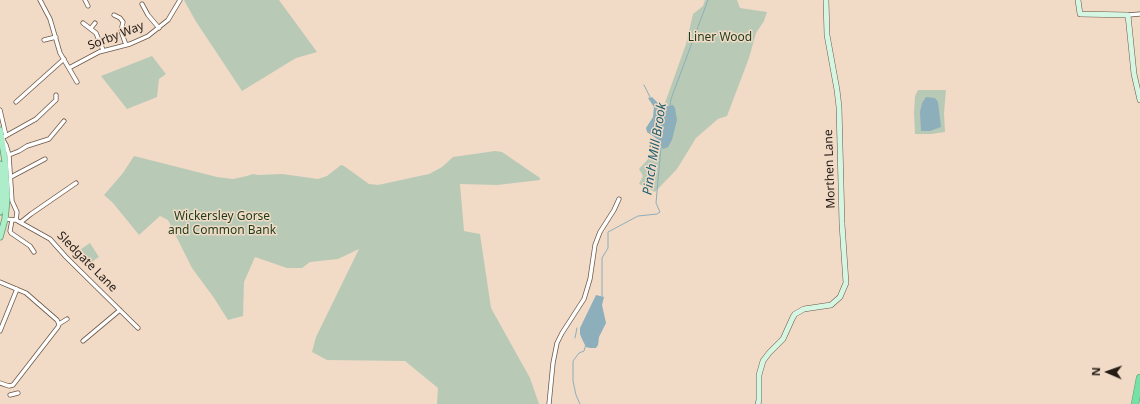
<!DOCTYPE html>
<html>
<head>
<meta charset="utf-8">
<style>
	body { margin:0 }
	#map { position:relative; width:1140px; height:404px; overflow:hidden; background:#f1dac6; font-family:"Noto Sans",sans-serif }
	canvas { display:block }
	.north { position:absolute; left:1088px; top:352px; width:40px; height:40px; -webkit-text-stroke:3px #f1dac6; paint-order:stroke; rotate:272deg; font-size:11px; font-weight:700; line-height:16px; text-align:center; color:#241c15 }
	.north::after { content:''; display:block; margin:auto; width:14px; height:18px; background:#241c15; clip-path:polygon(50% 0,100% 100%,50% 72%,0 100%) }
</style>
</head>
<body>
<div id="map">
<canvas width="1140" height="404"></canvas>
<div class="north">N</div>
</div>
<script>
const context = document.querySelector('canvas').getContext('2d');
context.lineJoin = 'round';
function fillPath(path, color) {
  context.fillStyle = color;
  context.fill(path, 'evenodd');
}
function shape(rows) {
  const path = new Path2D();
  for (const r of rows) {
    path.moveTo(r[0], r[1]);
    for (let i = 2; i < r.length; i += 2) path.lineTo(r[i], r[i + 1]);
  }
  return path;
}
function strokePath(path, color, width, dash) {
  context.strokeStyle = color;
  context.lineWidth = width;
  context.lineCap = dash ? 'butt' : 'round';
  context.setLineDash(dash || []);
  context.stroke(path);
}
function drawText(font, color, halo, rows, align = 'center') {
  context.font = font + ' "Noto Sans",sans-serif';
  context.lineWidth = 3;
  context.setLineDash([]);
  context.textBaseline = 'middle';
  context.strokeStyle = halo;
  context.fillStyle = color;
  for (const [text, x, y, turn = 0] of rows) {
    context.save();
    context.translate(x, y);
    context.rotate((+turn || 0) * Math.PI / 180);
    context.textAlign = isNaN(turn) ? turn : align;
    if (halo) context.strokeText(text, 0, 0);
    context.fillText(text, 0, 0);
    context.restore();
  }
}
fillPath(shape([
	[184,0,279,0,317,52,296,58,242,91,195,20],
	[705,0,737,0,740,8,767,12,764,21,756,33,749,58,727,116,718,119,696,138,677,169,655,192,639,184,643,176,639,169,658,148,668,144,672,108,665,103,686,44,693,14,703,6],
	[152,56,166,74,159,79,157,97,127,109,101,76],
	[918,90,946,90,944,113,945,132,931,134,915,134,914,113,915,96],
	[495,151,502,152,540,178,540,180,497,185,460,184,464,231,480,234,491,308,530,378,539,404,437,404,438,388,405,361,327,360,312,352,316,337,359,249,338,259,310,262,302,268,287,268,255,257,244,282,243,316,228,320,214,298,192,268,168,220,160,216,139,235,113,203,104,195,123,173,134,156,217,177,233,179,247,176,253,174,258,175,282,174,318,179,327,176,341,165,344,166,369,184,378,185,429,174,442,167,453,157],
	[90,243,99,257,90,263,81,249]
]), '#b8cab6');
fillPath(shape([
	[652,97,662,107,673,105,675,108,677,120,672,140,668,147,663,149,660,145,657,139,647,132,646,128,653,117,654,107,648,98],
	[926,97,935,98,938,102,941,127,930,131,921,131,920,112,922,103],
	[596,295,604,297,602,305,606,323,599,337,598,345,596,348,590,348,586,347,582,339,580,334,580,328]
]), '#8cafbb');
strokePath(shape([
	[644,85,650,97],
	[670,106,671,99,708,0],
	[602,298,602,258,608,248,608,232,638,216,657,214,660,212,656,203,661,147],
	[575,338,577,328],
	[580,404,576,395,573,381,573,361,579,353,584,351,586,344]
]), '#8cafbb', 1);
const street = shape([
	[40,0,50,19,60,53,77,82],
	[85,0,88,6],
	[142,4,148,15,159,28],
	[114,15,120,18,123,22,121,31,126,45],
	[1128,15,1140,14],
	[83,23,96,33,103,50],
	[91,28,95,23],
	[44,40,56,37],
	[69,68,99,52,130,44,148,36,168,20,180,0],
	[16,102,64,59],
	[0,110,6,136],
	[9,155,19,151,27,146,49,139,64,121],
	[11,177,45,159],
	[5,219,16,220,17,212,12,201,9,155,6,145,2,138,36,119,56,100,56,95],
	[12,220,10,231,11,233,30,246,34,252],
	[16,220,50,239,66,257,138,328],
	[21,222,31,214,76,183],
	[0,282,26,293,57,320,59,324,58,327,13,385,9,386,0,383],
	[59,324,67,319],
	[0,331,17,289],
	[83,341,120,310],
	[10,395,18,393],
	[549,404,553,363,557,343,562,333,584,299,590,279,595,245,600,232,614,210,619,199]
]);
const secondary = shape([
	[1078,0,1080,14,1128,15,1134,74,1140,100],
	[758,404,759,400,759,375,763,361,769,353,783,339,793,317,795,314,804,309,831,305,840,297,846,283,842,224,839,107,837,90,827,35,826,0]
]);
const primary = shape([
	[0,130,5,161,7,197,5,219,0,237],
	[0,164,2,196,0,212]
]);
const highway = shape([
	[1135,404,1140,378]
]);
strokePath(street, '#6c5847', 5);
strokePath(secondary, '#6c5847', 6);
strokePath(primary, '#599c73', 7);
strokePath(highway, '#599c73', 8);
strokePath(street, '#fff', 3.5);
strokePath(secondary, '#d6f6e4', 5);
strokePath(primary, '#adedc9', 5.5);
strokePath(highway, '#76e1a5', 7);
drawText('12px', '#241c15', '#f1dac6', [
	["Sorby Way",116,36,-21],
	["Morthen Lane",830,169,-92],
	["Sledgate Lane",87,262,45]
]);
drawText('12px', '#1b3c18', '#f1dac6', [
	["Liner Wood",720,38],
	["Wickersley Gorse",222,217],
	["and Common Bank",222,231]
]);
drawText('italic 13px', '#1b5e71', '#f1dac6', [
	["Pinch Mill Brook",655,149,-81]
]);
</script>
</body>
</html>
